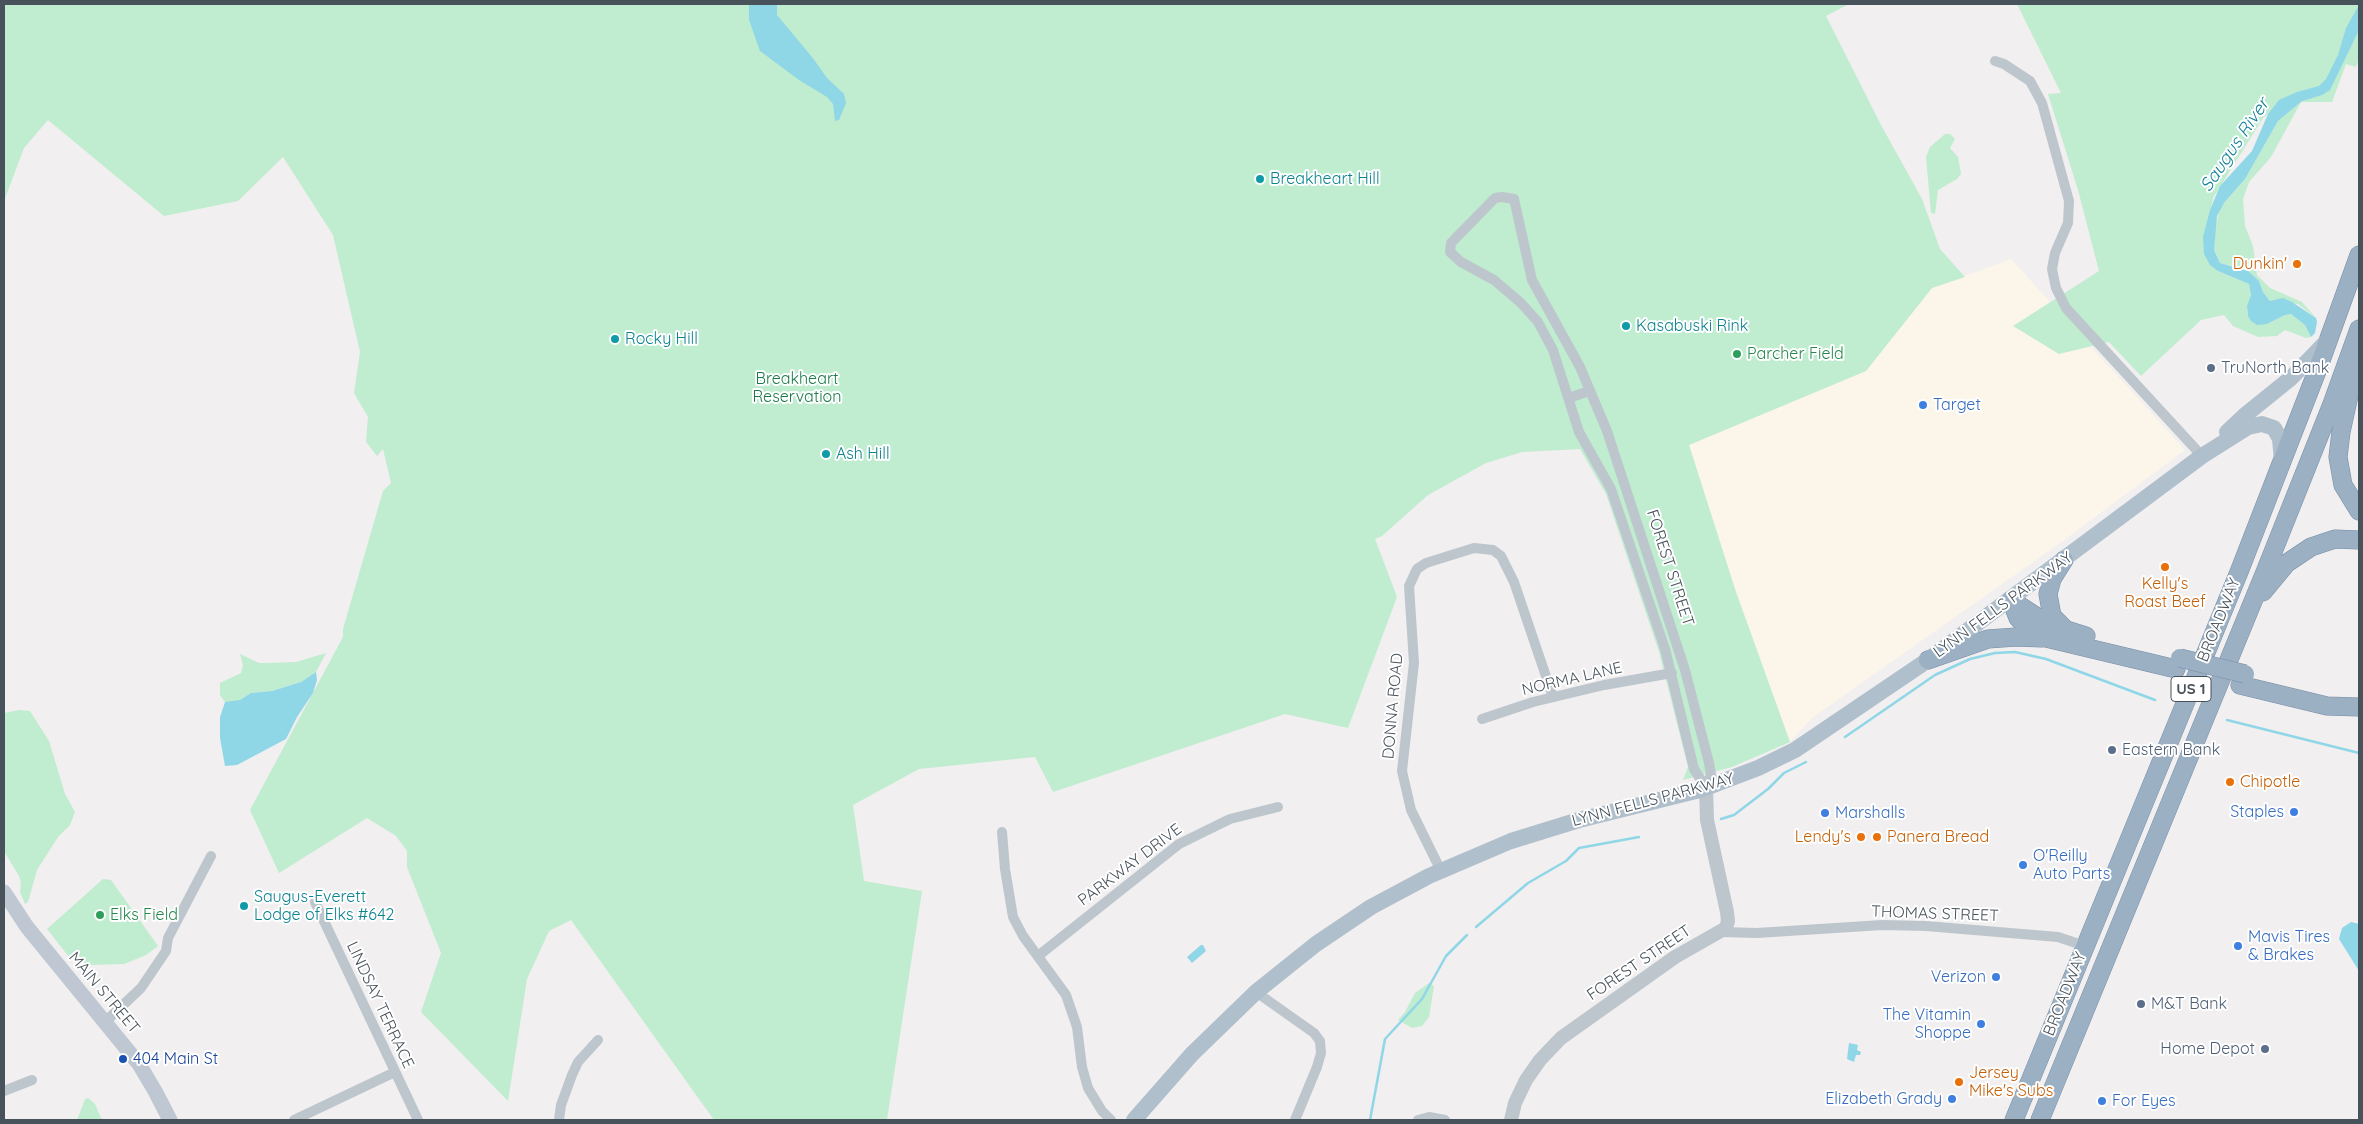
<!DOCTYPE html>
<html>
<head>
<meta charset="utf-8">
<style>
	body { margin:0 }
	#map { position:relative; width:2363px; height:1124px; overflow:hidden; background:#f1efef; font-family:Quicksand,sans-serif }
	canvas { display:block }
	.frame { position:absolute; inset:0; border:5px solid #48525b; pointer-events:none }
</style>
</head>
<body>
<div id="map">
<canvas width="2363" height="1124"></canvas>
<div class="frame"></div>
</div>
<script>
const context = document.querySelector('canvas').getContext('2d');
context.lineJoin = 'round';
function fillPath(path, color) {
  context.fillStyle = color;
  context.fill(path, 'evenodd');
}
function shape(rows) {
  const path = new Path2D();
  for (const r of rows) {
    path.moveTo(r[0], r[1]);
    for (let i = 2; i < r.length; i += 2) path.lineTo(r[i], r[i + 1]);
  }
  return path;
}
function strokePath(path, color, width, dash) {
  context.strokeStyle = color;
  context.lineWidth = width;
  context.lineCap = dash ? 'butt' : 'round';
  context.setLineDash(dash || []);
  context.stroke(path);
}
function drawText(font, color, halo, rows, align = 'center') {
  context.font = font + ' Quicksand,sans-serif';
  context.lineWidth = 4;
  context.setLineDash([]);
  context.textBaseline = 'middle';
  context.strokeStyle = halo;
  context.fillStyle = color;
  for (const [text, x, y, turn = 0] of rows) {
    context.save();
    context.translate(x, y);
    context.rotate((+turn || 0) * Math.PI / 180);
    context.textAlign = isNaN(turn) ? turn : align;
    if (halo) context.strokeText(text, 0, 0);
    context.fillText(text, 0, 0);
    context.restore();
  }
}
fillPath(shape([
	[2011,259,2185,450,2063,541,1812,718,1790,742,1736,592,1689,445,1866,371,1932,288]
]), '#fbf6e9');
fillPath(shape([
	[4,4,1849,4,1826,16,1881,125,1922,199,1940,249,1965,277,1932,288,1866,371,1689,445,1736,592,1790,742,1732,767,1683,780,1688,767,1659,652,1606,494,1580,449,1522,452,1486,463,1428,495,1382,536,1375,539,1397,597,1348,728,1285,714,1053,792,1035,757,919,769,853,805,864,881,922,891,887,1120,714,1120,571,920,549,931,527,979,508,1101,421,1012,441,953,407,867,407,851,396,836,367,818,279,873,250,810,343,637,343,629,383,491,391,483,383,449,377,456,366,442,368,417,354,393,360,352,333,235,283,157,238,201,164,216,48,120,24,148,4,201],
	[2017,4,2359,4,2359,59,2356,67,2346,64,2332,102,2301,102,2271,157,2249,182,2243,199,2245,226,2253,246,2257,275,2270,288,2302,302,2316,318,2298,304,2270,301,2263,292,2259,281,2244,269,2220,263,2214,250,2214,232,2220,208,2245,179,2278,121,2299,103,2282,102,2263,118,2213,198,2206,237,2218,271,2249,284,2251,295,2247,309,2248,316,2267,324,2285,315,2291,314,2305,325,2311,337,2306,338,2285,330,2277,336,2258,337,2233,326,2224,315,2201,320,2141,376,2109,342,2059,354,2013,326,2099,271,2078,190,2048,94,2061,93],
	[1945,134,1950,134,1955,139,1950,148,1958,157,1961,174,1957,179,1938,190,1935,214,1931,213,1926,157,1930,147],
	[326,653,316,672,301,682,272,691,251,693,240,700,231,703,225,702,220,695,220,683,241,673,243,665,240,654,259,663,268,663,296,662],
	[19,710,30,711,49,741,65,794,75,812,70,825,58,837,37,870,28,902,25,904,20,892,21,882,19,876,4,851,4,713],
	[103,879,111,880,158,946,146,955,124,964,89,965,69,957,47,929],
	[1429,983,1434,986,1429,1017,1422,1026,1412,1028,1398,1020,1405,1012,1415,993],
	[88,1098,95,1104,101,1118,106,1120,77,1120,85,1099]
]), '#c0ecd0');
fillPath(shape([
	[749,4,777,4,777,15,812,57,827,78,844,94,846,103,839,120,835,121,833,104,827,97,799,80,760,51,749,20],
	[2359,5,2359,30,2330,90,2322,95,2302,101,2278,121,2245,179,2224,203,2217,216,2214,250,2220,263,2248,271,2259,281,2263,292,2270,301,2283,298,2292,302,2316,318,2317,322,2315,333,2311,337,2305,325,2291,314,2285,315,2267,324,2257,325,2251,321,2248,316,2247,306,2251,295,2249,284,2218,271,2210,265,2204,254,2203,237,2210,210,2220,186,2252,151,2268,114,2279,100,2297,92,2319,86,2326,79,2338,55,2346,28],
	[316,672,317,680,313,693,297,717,286,739,237,765,225,766,220,738,220,717,225,702,240,700,251,693,272,691,301,682],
	[2351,922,2359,924,2359,971,2339,939,2342,928],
	[1201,945,1203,945,1206,951,1192,963,1187,957],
	[1849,1043,1858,1045,1857,1050,1861,1052,1860,1055,1856,1055,1854,1062,1847,1059]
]), '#8fd6e7');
strokePath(shape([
	[2227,720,2359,753],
	[1845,737,1935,675,1970,659,1995,653,2015,652,2046,659,2155,700],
	[1721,819,1734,815,1768,789,1784,773,1806,762],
	[1476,927,1528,883,1566,861,1579,848,1639,837],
	[1370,1120,1385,1039,1422,999,1446,956,1467,935]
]), '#8fd6e7', 2.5);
const trunk = shape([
	[2356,364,2341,432,2338,457,2343,485,2359,511],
	[2064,560,2052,579,2048,594,2052,616,2065,629],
	[2263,592,2287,563,2311,547,2335,539,2359,540],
	[2011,600,2018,618,2032,632,2046,638,2176,669],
	[2011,600,2048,624,2086,636],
	[1928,660,1988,639,2016,637,2042,638],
	[2240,685,2327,706,2359,707],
	[2014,1120,2239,572,2319,366,2359,255],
	[2040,1120,2265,572,2332,404,2359,329]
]);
strokePath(trunk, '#758da7', 19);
strokePath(shape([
	[1995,61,2004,64,2030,81,2042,103,2069,201,2068,223,2055,253,2052,269,2056,288,2066,308,2202,456],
	[1502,197,1514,199,1532,280,1580,367,1607,431,1685,670,1709,763,1711,774,1706,788,1694,769,1665,649,1611,489,1579,432,1553,350,1538,322,1521,303,1494,280,1461,262,1450,252,1451,243,1495,198,1502,197],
	[1569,398,1589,391],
	[1482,719,1533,702,1604,685,1672,673],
	[1002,832,1005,869,1013,917,1023,936,1066,995,1077,1027,1082,1067,1088,1088,1102,1111,1111,1120],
	[1441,871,1411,810,1402,771,1414,663,1409,586,1417,569,1426,563,1474,548,1493,550,1501,556,1514,582,1553,697],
	[315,902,418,1120],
	[1722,932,1757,933,1882,925,1926,926,2058,937,2085,946],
	[1038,956,1179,844,1230,819,1278,807],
	[1256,992,1314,1033,1320,1041,1321,1053,1317,1067,1295,1120],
	[105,1022,141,988,166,951,168,938,211,856],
	[4,1091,32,1080],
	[294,1120,395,1072],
	[559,1120,561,1105,572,1075,578,1062,598,1040],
	[1418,1120,1429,1117,1445,1120]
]), '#bec6cd', 10);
strokePath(shape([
	[1511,1120,1515,1103,1526,1080,1540,1060,1561,1038,1675,957,1726,928,1728,921,1727,912,1707,820,1706,788]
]), '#bec6cd', 14);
strokePath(shape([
	[4,892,27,927,139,1064,155,1091,170,1120]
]), '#bec7d2', 15);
strokePath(shape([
	[2227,432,2244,416,2291,378,2327,341],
	[1134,1120,1192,1054,1256,992,1316,944,1371,907,1429,876,1511,841,1579,820,1700,790,1758,768,1795,750,1928,660,2202,456,2248,427,2262,424,2274,428,2280,439,2282,461]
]), '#b0bfcc', 16);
strokePath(trunk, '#9cb0c4', 18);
const trunkBridge = shape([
	[2180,658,2245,674]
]);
strokePath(trunkBridge, '#758da7', 19, []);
strokePath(trunkBridge, '#9cb0c4', 18);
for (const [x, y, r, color] of [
	[1260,179,5,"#0f9aa8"],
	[2297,264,5,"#e8710a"],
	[1626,326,5,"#0f9aa8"],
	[615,339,5,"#0f9aa8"],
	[1737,354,5,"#2e9e5b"],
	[2211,368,5,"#5c6f8a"],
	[1923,405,5,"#3f7fe0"],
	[826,454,5,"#0f9aa8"],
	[2165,567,5,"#e8710a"],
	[2112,750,5,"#5c6f8a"],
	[2230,782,5,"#e8710a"],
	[2294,812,5,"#3f7fe0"],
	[1825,813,5,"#3f7fe0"],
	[1861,837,5,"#e8710a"],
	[1877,837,5,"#e8710a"],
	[2023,865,5,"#3f7fe0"],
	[244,906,5,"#0f9aa8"],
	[100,915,5,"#2e9e5b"],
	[2238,946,5,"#3f7fe0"],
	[1996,977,5,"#3f7fe0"],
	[2141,1004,5,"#5c6f8a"],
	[1981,1024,5,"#3f7fe0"],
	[2265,1049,5,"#5c6f8a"],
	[123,1059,5,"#1a4fb4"],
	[1959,1082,5,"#e8710a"],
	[1952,1099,5,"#3f7fe0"],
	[2102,1101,5,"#3f7fe0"]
]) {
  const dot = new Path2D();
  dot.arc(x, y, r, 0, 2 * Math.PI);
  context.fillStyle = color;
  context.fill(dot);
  strokePath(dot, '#fff', 2);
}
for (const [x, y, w] of [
	[2191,689,40]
]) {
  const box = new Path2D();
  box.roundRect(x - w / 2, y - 12.5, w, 25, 4);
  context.fillStyle = '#fff';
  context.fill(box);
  strokePath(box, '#48525b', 1);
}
drawText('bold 15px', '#48525b', null, [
	["US 1",2191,689]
]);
drawText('16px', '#0d838f', '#fff', [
	["Breakheart Hill",1270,179],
	["Kasabuski Rink",1636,326],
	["Rocky Hill",625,339],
	["Ash Hill",836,454],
	["Saugus-Everett",254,897],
	["Lodge of Elks #642",254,915]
], 'left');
drawText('16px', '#c56008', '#fff', [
	["Dunkin'",2287,264,"right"],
	["Kelly's",2165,584,"center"],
	["Roast Beef",2165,602,"center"],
	["Chipotle",2240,782],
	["Lendy's",1851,837,"right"],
	["Panera Bread",1887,837],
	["Jersey",1969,1073],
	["Mike's Subs",1969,1091]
], 'left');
drawText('16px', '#27864d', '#fff', [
	["Parcher Field",1747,354],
	["Elks Field",110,915]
], 'left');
drawText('16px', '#4e5e75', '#fff', [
	["TruNorth Bank",2221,368],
	["Eastern Bank",2122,750],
	["M&T Bank",2151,1004],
	["Home Depot",2255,1049,"right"]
], 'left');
drawText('16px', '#1c7949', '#fff', [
	["Breakheart",797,379],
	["Reservation",797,397]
]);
drawText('16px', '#366cbe', '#fff', [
	["Target",1933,405],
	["Staples",2284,812,"right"],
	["Marshalls",1835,813],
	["O'Reilly",2033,856],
	["Auto Parts",2033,874],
	["Mavis Tires",2248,937],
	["& Brakes",2248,955],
	["Verizon",1986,977,"right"],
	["The Vitamin",1971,1015,"right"],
	["Shoppe",1971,1033,"right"],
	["Elizabeth Grady",1942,1099,"right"],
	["For Eyes",2112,1101]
], 'left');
drawText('16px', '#48525b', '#fff', [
	["FOREST STREET",1670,568,72],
	["LYNN FELLS PARKWAY",2003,605,-36],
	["BROADWAY",2219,620,-68],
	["NORMA LANE",1572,679,-13],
	["DONNA ROAD",1393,706,-85],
	["LYNN FELLS PARKWAY",1653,800,-15],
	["PARKWAY DRIVE",1130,865,-37],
	["THOMAS STREET",1935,914,2],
	["FOREST STREET",1639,963,-34],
	["MAIN STREET",104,993,50],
	["BROADWAY",2065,994,-68],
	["LINDSAY TERRACE",380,1005,65]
]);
drawText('16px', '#164399', '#fff', [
	["404 Main St",133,1059]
], 'left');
drawText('italic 18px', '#14809b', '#fff', [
	["Saugus River",2235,145,-56]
]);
</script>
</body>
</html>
